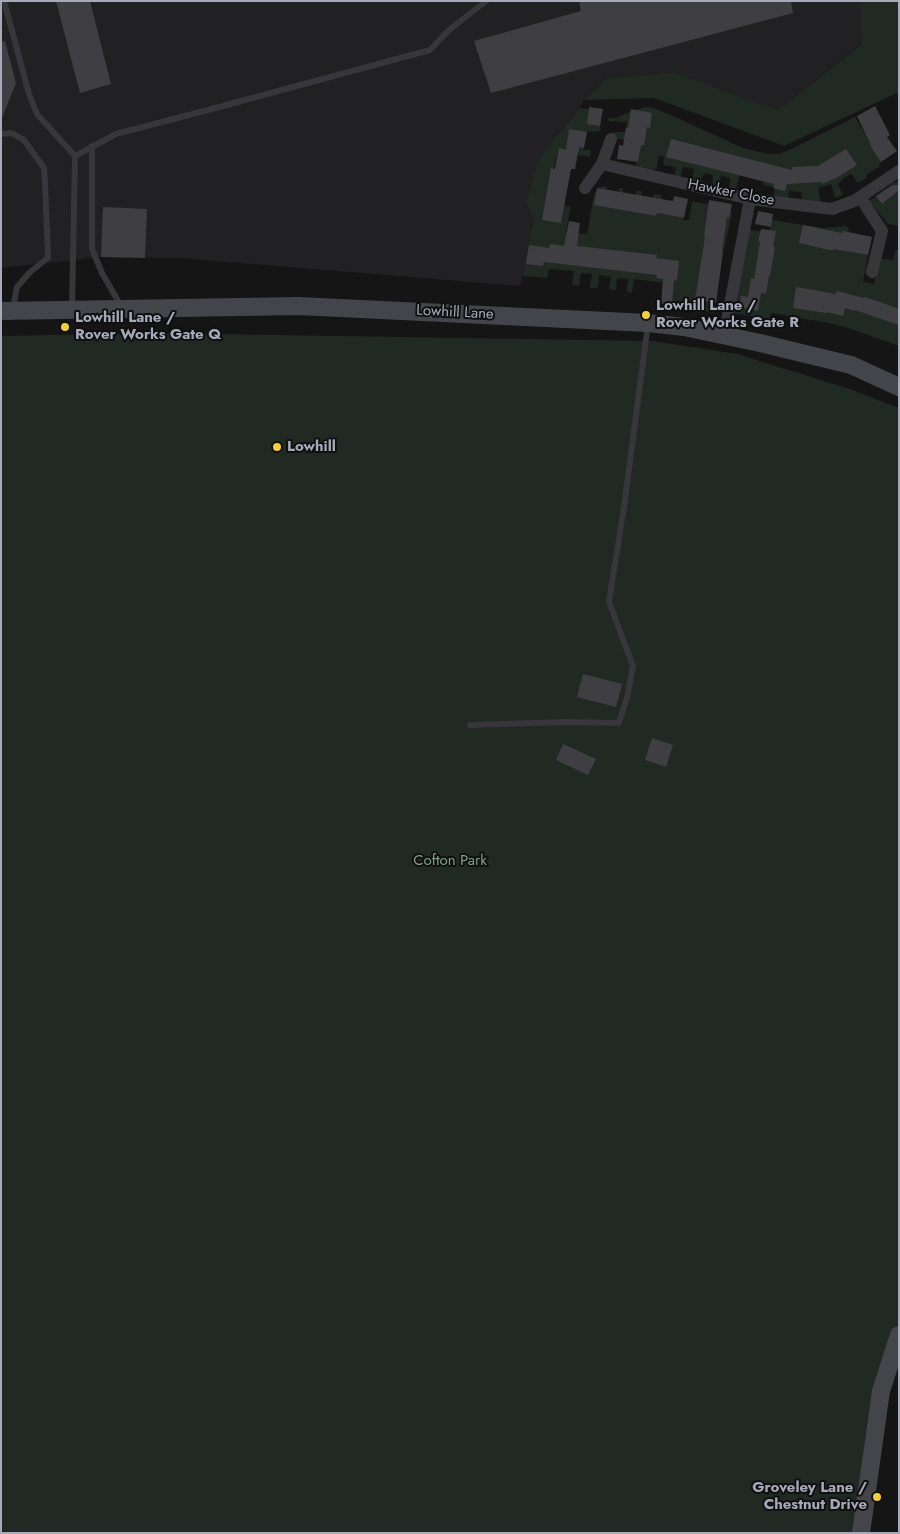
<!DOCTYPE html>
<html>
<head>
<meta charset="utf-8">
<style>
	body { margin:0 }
	#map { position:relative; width:900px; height:1534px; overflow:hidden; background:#151516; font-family:Jost,sans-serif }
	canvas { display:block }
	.frame { position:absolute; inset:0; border:2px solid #a6a9b7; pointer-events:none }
</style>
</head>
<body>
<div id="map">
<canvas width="900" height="1534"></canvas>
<div class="frame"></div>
</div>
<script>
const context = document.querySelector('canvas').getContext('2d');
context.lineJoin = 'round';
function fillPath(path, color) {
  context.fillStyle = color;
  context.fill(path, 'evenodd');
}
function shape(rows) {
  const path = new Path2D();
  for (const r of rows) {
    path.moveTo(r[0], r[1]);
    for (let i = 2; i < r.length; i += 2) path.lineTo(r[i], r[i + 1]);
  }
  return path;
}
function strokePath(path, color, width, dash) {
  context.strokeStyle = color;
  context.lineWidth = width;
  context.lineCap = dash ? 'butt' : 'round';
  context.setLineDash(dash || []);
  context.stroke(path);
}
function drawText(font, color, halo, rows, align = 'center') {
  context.font = font + ' Jost,sans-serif';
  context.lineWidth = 4;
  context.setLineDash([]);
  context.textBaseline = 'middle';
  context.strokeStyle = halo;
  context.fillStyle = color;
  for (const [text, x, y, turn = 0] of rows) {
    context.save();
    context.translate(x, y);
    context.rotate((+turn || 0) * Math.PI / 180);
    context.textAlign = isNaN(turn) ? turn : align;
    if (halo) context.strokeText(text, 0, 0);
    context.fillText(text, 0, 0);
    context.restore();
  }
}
fillPath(shape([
	[1,1,899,1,899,14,778,110,674,72,605,78,585,100,538,159,526,203,534,218,520,286,179,258,101,257,1,268]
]), '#212123');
fillPath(shape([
	[860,1,899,1,899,92,784,146,654,98,585,100,606,78,674,72,778,110,862,44],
	[645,107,654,108,673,116,743,148,768,154,779,154,789,150,855,117,881,162,879,164,880,166,866,175,867,178,858,183,851,174,844,178,838,184,843,195,835,198,831,184,818,188,821,204,802,204,801,192,789,191,788,200,774,198,775,187,763,185,765,170,741,167,736,191,729,188,730,178,721,176,718,187,712,185,713,175,704,173,700,183,692,182,694,169,683,167,680,179,674,178,676,167,663,165,664,157,659,156,657,167,654,170,636,168,638,142,612,138,610,135,614,132,627,132,627,122,609,121,607,118,617,118,624,114],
	[579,108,601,111,600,131,587,132,583,150,591,150,590,157,558,152,545,206,571,206,566,232,587,234,594,194,602,186,607,187,606,193,618,194,619,188,623,188,622,200,635,198,636,191,642,191,640,201,652,202,654,194,662,195,658,213,683,218,683,220,689,220,692,201,727,209,732,213,719,272,714,313,672,305,673,293,665,292,665,283,634,279,632,293,627,292,628,279,617,278,616,290,609,289,611,277,599,275,598,288,590,288,592,274,581,273,579,286,572,285,574,271,549,269,547,278,522,276,534,218,526,203,538,159],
	[899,181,899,226,888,224,869,201,893,183],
	[772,220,823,228,845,226,849,228,846,251,868,255,863,282,874,284,878,258,893,260,896,250,899,250,899,346,851,329,829,323,771,313,769,319,733,313,749,230,769,232],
	[153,333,653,341,737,354,850,389,899,408,899,1320,868,1417,853,1533,1,1533,1,336]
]), '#212923');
fillPath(shape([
	[56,1,90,1,111,84,80,93],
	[579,1,791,1,793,13,491,93,474,41,581,11],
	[5,41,16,83,2,118,1,42],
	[875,106,890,135,887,137,897,151,881,162,873,150,857,116],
	[589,107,603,109,600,126,587,124],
	[631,109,652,113,650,128,647,127,644,145,641,145,638,162,617,159,619,145,623,146,626,127,628,128],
	[569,129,587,132,584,148,579,147,575,169,571,169,561,223,542,220,551,168,555,169,559,148,566,150],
	[671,139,792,170,792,167,818,166,846,149,857,165,838,177,822,184,821,182,787,184,785,191,773,188,774,184,666,157],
	[893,185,899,185,899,190,882,204,876,196],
	[597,188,673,201,674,196,688,199,684,218,657,213,656,216,594,205],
	[709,200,732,204,729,218,727,217,722,252,723,252,716,303,695,300,705,237,704,237],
	[103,207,147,209,145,258,101,257],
	[758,211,773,214,771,227,755,224],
	[569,221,580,223,577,246,657,255,656,258,679,261,677,281,674,280,672,305,661,304,663,279,656,278,657,275,544,262,543,266,526,264,529,245,549,248,550,244,564,246],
	[803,225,842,233,843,231,872,237,868,255,833,249,833,251,799,243],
	[761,229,776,231,773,247,775,247,770,276,769,276,766,294,761,293,758,311,739,307,741,296,748,297,751,278,754,279,760,242,758,241],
	[796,287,836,294,837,291,864,298,864,297,880,302,899,309,899,325,855,310,855,311,845,308,843,316,827,312,827,313,793,308],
	[583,674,622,684,616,707,577,697],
	[652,738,673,745,666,767,645,760],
	[563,744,596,759,588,775,556,760]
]), '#3f3f43');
strokePath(shape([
	[4,1,29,94,37,114,75,156,116,134,208,110,430,50,448,31,486,1],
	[1,134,11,133,24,140,44,168,45,182,48,258,30,272,17,287,13,308],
	[92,146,92,249,102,273,121,306],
	[72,309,75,156],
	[470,725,565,722,619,723,628,694,633,666,609,602,624,507,648,324]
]), '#36363b', 6);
strokePath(shape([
	[602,164,750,199,832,209,854,201,899,171],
	[585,188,602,164,611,139],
	[860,197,882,231,872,272],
	[724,336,750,199]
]), '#36363b', 12);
strokePath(shape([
	[1,311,299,306,648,323,684,327,760,343,851,365,899,387],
	[861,1533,881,1391,899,1335]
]), '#44444b', 18);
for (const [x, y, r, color] of [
	[646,315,5,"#f1d032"],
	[65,327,5,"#f1d032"],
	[277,447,5,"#f1d032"],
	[877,1497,5,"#f1d032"]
]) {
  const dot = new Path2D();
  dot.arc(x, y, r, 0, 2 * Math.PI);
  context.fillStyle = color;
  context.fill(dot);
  strokePath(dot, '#101011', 2);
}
drawText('15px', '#a6a9b7', '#101011', [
	["Hawker Close",731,193,11],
	["Lowhill Lane",455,313,3]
]);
drawText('bold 15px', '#a6a9b7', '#101011', [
	["Lowhill Lane /",656,306],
	["Rover Works Gate R",656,323],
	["Lowhill Lane /",75,318],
	["Rover Works Gate Q",75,335],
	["Lowhill",287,447],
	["Groveley Lane /",867,1488,"right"],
	["Chestnut Drive",867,1505,"right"]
], 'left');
drawText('15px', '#7da285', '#101011', [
	["Cofton Park",450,861]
]);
</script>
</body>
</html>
